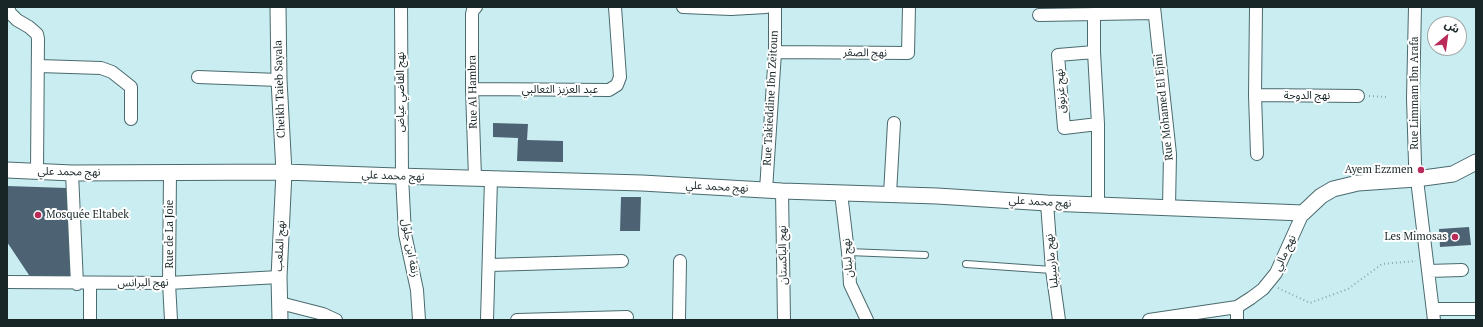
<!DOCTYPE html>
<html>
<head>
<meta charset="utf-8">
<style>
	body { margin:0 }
	#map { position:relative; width:1483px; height:327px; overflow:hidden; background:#caedf2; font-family:"PT Serif","Noto Sans Arabic",serif }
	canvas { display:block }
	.frame { position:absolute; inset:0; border:8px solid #192628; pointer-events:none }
	.north { position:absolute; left:1427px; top:16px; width:40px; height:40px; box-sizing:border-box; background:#fff; border:1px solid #a3a8a9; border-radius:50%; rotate:29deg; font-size:11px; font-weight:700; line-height:16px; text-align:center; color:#192628 }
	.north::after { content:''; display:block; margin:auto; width:14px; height:18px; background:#b92a58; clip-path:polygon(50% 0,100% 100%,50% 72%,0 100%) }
</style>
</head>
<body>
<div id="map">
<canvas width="1483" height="327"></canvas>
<div class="frame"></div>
<div class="north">ش</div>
</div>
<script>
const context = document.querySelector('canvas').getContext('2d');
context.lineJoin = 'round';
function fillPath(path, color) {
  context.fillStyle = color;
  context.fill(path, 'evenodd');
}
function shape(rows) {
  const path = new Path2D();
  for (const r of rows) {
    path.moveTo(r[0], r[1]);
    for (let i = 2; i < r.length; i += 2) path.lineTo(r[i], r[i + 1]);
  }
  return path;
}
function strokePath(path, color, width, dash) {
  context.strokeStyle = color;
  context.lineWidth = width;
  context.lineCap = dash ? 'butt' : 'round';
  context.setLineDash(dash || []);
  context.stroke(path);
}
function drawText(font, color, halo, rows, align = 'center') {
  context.font = font + ' "PT Serif","Noto Sans Arabic",serif';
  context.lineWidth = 4;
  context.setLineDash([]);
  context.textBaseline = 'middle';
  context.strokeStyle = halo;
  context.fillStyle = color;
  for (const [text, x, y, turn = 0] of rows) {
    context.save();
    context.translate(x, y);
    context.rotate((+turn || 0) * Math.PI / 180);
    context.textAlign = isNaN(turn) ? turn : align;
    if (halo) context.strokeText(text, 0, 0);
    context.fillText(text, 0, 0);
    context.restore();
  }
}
fillPath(shape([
	[493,123,528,124,527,140,563,141,563,162,517,161,518,138,493,137],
	[7,186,67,188,72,278,31,278,7,242],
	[621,197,641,197,640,231,620,231],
	[1469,227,1471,245,1440,247,1439,229]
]), '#4d6373');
const service = shape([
	[848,252,925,255],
	[966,264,1052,270]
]);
const minor = shape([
	[8,7,10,13,17,20,29,27,37,34,38,39,37,171],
	[401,7,402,176,405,234,417,290,419,320],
	[683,7,731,9,766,7],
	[1154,7,1170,154,1169,207],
	[1256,7,1255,95,1257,154],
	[1415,7,1413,98,1415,163,1434,320],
	[1094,14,1094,52,1098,124,1098,205],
	[1039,15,1154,13],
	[775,52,908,53,909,7],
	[1094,52,1058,55,1064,128,1098,124],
	[39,66,101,68,112,72,131,87,131,119],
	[198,77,279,80],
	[472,89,609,90,617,85,620,77,615,7],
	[1255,95,1358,96],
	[72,173,77,284],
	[170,173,169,283,171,320],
	[475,178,472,89,472,14,473,10,476,7],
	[766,190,775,52,775,7],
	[782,191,784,320],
	[841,193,848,252,850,284,867,320],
	[890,194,894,123],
	[1047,203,1052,270,1059,320],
	[490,265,622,261],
	[1428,271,1462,270],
	[7,282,169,283,279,277],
	[280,303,323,314,336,320],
	[1433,309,1476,309],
	[90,320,90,284],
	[487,320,491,179],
	[517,320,627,317],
	[679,320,680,261],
	[1149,320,1237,307,1251,298,1263,289,1276,273,1303,213],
	[1237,320,1237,307]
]);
const tertiary = shape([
	[278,7,279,80,284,172,279,277,280,320],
	[7,170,72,173,284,172,397,176,642,183,782,191,937,196,1047,203,1303,213,1321,196,1333,189,1358,183,1416,179,1453,174,1476,162]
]);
strokePath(service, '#4a6a6e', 8);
strokePath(minor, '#4a6a6e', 14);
strokePath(tertiary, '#4a6a6e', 17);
strokePath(shape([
	[1369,96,1388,97],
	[1278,288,1310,303,1348,289,1382,264,1416,261]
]), '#8ca8ac', 2, [1, 3]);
strokePath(service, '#fff', 6);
strokePath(minor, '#fff', 12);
strokePath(tertiary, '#fff', 15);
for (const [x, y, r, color] of [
	[1421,170,4,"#b92a58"],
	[38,215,4,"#b92a58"],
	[1455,237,4,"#b92a58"]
]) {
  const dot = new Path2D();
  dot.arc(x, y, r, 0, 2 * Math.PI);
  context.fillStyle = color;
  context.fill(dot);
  strokePath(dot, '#fff', 1.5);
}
drawText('11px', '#192628', '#fff', [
	["نهج الصقر",865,53,1],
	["Cheikh Taieb Sayala",280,89,-92],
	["عبد العزيز الثعالبي",560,90],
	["نهج غرنوق",1061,91,-94],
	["نهج القاضي عياض",401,92,-90],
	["Rue Al Hambra",473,92,-91],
	["Rue Limmam Ibn Arafa",1415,93,-90],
	["نهج الدوحة",1307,96],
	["Rue Takieddine Ibn Zeitoun",771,98,-87],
	["Rue Mohamed El Ejmi",1164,107,-96],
	["نهج محمد علي",69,172,1],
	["نهج محمد علي",393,176,2],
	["نهج محمد علي",717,187,3],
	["نهج محمد علي",1040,202,3],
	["Rue de La Joie",170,234,-90],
	["نهج الملعب",280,246,-87],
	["زنقة ابن جلول",410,248,80],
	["نهج مالي",1285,253,-65],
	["نهج الباكستان",783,255,-91],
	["نهج لبنان",848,258,-95],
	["نهج مارسيليا",1052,261,-96],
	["نهج البرانس",143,283,-1]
]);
drawText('11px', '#192628', '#fff', [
	["Ayem Ezzmen",1413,170],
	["Mosquée Eltabek",46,215,"left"],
	["Les Mimosas",1447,237]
], 'right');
</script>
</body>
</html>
